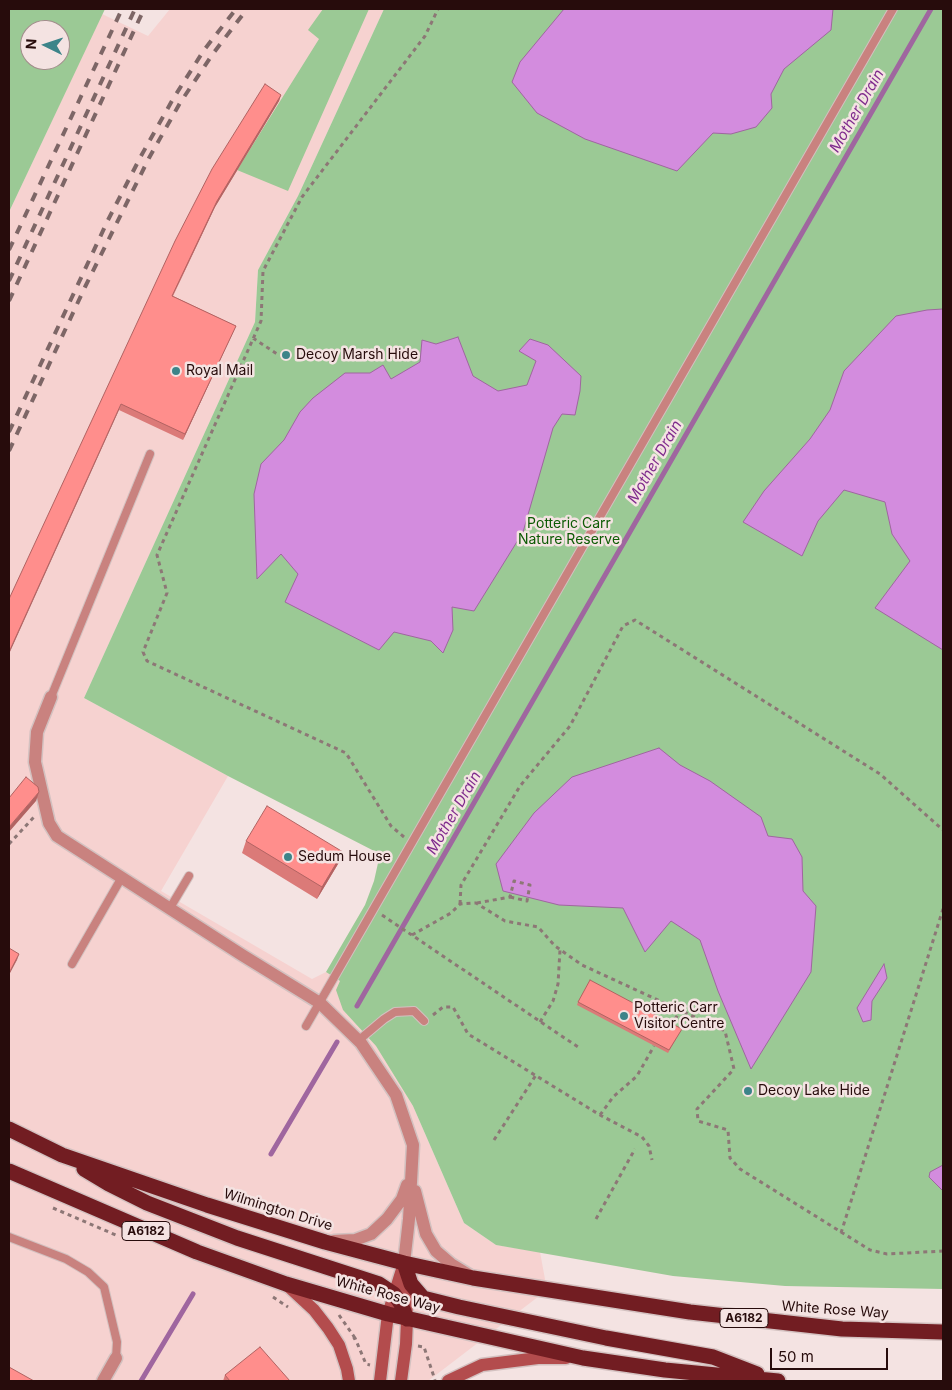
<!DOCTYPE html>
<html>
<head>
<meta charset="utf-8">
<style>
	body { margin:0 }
	#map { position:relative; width:952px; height:1390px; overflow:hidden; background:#f4e3e2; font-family:Inter,sans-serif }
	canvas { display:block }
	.frame { position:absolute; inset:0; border:10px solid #270c0c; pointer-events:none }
	.north { position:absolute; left:20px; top:20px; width:50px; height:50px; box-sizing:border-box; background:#f4e3e2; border:1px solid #a28d8c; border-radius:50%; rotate:274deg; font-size:14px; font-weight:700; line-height:20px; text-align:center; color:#270c0c }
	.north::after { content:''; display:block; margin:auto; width:18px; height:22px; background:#3c8489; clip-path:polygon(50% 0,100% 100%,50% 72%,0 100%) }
	.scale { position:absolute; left:770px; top:1348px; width:118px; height:22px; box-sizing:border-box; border:2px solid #270c0c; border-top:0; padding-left:6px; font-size:15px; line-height:18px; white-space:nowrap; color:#270c0c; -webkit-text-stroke:4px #f4e3e2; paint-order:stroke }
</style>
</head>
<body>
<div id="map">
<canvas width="952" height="1390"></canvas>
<div class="frame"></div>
<div class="north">N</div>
<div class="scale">50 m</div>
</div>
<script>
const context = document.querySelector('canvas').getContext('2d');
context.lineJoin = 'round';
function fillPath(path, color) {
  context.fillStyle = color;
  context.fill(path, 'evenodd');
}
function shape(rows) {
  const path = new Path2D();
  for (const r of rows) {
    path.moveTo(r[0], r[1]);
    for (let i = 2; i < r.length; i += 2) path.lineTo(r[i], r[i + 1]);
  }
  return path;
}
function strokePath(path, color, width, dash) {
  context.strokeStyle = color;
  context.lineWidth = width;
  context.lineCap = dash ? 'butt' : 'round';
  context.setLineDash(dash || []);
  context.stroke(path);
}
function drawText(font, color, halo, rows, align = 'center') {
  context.font = font + ' Inter,sans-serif';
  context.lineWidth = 5;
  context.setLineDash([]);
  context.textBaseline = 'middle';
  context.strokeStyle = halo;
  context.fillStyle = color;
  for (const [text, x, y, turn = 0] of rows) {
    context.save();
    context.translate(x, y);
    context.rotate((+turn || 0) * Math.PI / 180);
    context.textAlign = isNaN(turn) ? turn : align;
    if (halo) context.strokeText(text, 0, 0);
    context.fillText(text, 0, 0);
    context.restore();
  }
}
fillPath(shape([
	[170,9,384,9,298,196,258,270,255,322,84,698,228,776,161,891,312,979,326,972,340,981,343,1010,376,1046,413,1106,464,1223,496,1245,540,1252,547,1290,428,1381,9,1381,9,212,102,14,148,36]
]), '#f6d2d0');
fillPath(shape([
	[9,9,105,9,9,212],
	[30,30,60,30,60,60,30,60],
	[323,9,369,9,288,191,237,170,319,39,308,30],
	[384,9,943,9,943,1289,785,1286,673,1276,496,1245,464,1223,413,1106,376,1046,343,1010,336,990,340,981,326,972,365,905,374,881,380,854,228,776,84,698,255,322,258,270,298,196]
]), '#9bc995');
const water = shape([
	[564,9,833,9,831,30,784,69,771,94,772,108,756,127,731,134,713,133,677,171,585,139,537,113,512,82,520,62,564,9],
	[943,309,943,650,875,608,910,561,892,534,885,502,844,490,818,521,802,556,743,522,764,491,810,439,830,410,844,371,896,316,927,310,943,309],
	[458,337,473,376,498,391,527,385,536,361,519,351,530,339,548,345,581,376,580,391,575,415,562,414,553,428,523,532,474,611,452,607,453,630,443,653,431,641,394,632,379,650,285,602,298,574,281,554,257,579,254,494,261,464,284,440,300,412,313,398,345,373,370,373,383,365,391,379,420,362,422,340,436,344,458,337],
	[659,748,680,765,710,781,761,817,768,836,792,839,802,857,803,891,816,906,811,972,751,1069,718,991,700,940,671,921,645,952,623,908,559,905,503,891,496,864,534,813,572,777,659,748],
	[884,964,887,978,872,1001,871,1020,863,1022,857,1008,884,964],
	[943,1165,943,1191,929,1177,930,1172,943,1165]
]);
fillPath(water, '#d38cde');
strokePath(water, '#9f669f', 1);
strokePath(shape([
	[357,1006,931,9],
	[271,1154,337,1042],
	[141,1381,193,1294]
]), '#9f669f', 5);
const lane = shape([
	[51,697,150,454],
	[170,908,189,876],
	[72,964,122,877],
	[306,1026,893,9],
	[359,1040,384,1019,395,1012,414,1011,424,1021],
	[9,1237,66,1259,88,1272,104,1287,117,1342,116,1358]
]);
const street = shape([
	[51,697,37,732,35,762,49,823,57,836,242,955,320,1003,361,1043,396,1095,413,1145,409,1219,404,1263],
	[415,1191,426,1234,436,1251,451,1264,469,1275],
	[334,1241,355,1240,371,1234,387,1219,402,1199,407,1185],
	[103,1381,116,1358]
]);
const secondary = shape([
	[287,1285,314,1310,328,1328,339,1345,347,1369,349,1381],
	[380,1381,388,1314,404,1263],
	[401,1381,406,1344,407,1319,405,1273],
	[448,1381,482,1365,538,1358,566,1358]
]);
const highway = shape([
	[9,1129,62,1155,207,1205,325,1242,404,1263,473,1278,690,1312,842,1329,943,1332],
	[84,1169,109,1184,147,1203,237,1238,379,1284,394,1294,401,1304,407,1319],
	[9,1171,197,1252,286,1284,388,1314,583,1358,665,1370,778,1381],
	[404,1263,411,1284,423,1298,459,1307,606,1338,713,1357,757,1374]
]);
strokePath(lane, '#d3c1c0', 10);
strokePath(street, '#d3c1c0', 15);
strokePath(secondary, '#d3c1c0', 15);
strokePath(highway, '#d3c1c0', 18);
strokePath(shape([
	[253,338,277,354],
	[404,837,391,826,346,753,147,661,143,652,167,593,157,555,261,321,263,271,302,197,425,36,438,9],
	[9,844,34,817],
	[477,903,510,897,514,881,530,885,527,901,510,897],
	[460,904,461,885,520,786,570,726,623,626,635,620,880,774,943,830],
	[382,915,578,1047],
	[412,935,451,913,460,904,476,903,505,921,538,927,555,946,582,965,725,1031,734,1069,697,1109,698,1121,728,1130,730,1158,740,1169,870,1250,887,1254,943,1251],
	[433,1015,443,1007,453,1007,468,1034,600,1115,642,1137,649,1146,652,1160],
	[540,1022,553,1001,558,984,560,950],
	[671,1026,680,1011],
	[600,1115,613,1097,637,1076,654,1046],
	[494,1140,536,1075],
	[53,1208,118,1236],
	[596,1219,635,1149],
	[841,1233,943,909],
	[273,1297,288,1307],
	[339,1315,355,1338],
	[353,1339,355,1338,366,1364,370,1365],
	[418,1346,424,1347,435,1380]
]), '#8d7776', 3, [4, 4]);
strokePath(lane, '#c9827f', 8);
strokePath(street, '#c9827f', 12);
strokePath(secondary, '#b34c4d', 12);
strokePath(highway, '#721d22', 15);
strokePath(shape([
	[9,250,122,9],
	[9,281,135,9],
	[9,301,144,9],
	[9,432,108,220,141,156,173,99,204,50,236,9],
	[9,451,85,287,149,158,180,103,212,55,247,9]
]), '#7d6666', 4, [9, 9]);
fillPath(shape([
	[281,95,279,101,215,207,173,296,236,326,183,440,119,410,175,241],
	[246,841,343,852,338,864,317,899,242,853],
	[578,1002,680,1032,668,1053,577,1005],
	[225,1375,290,1381,223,1381]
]), '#db7a78');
fillPath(shape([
	[281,95,279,101,215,207,170,302,217,201],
	[236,326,233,332,183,440,185,434],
	[121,404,119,410,9,654,9,652],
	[39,792,36,801,9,832,9,827],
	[343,852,338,864,317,899,322,887],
	[19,954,17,960,9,975,9,973]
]), '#b26362');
const building = shape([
	[265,84,281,95,217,201,172,296,236,326,185,434,121,404,9,652,9,599,175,241,212,169,265,84],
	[26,777,38,787,39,792,9,827,9,798,26,777],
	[267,806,343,852,322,887,246,841,267,806],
	[9,948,19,954,9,973,9,948],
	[590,980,682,1029,669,1050,578,1002,590,980],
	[260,1347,290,1381,230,1381,225,1375,260,1347],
	[9,1367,34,1381,9,1381,9,1367]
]);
fillPath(building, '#ff8e8c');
strokePath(building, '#b26362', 1);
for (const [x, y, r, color] of [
	[286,355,5,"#3c8489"],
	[176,371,5,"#3c8489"],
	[288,857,5,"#3c8489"],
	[624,1016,5,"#3c8489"],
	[748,1091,5,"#3c8489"]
]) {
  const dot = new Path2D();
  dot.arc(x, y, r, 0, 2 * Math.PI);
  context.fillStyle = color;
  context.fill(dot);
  strokePath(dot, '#f4e3e2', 2);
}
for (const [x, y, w] of [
	[146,1231,48],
	[744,1318,48]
]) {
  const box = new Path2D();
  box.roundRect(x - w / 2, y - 9.5, w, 19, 4);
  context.fillStyle = '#f4e3e2';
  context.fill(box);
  strokePath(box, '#270c0c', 1);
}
drawText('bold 12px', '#270c0c', null, [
	["A6182",146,1231],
	["A6182",744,1318]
]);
drawText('14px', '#270c0c', '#f4e3e2', [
	["Decoy Marsh Hide",296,355],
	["Royal Mail",186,371],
	["Sedum House",298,857],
	["Potteric Carr",634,1008],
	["Visitor Centre",634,1024],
	["Decoy Lake Hide",758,1091]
], 'left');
drawText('14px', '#0d5b04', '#f4e3e2', [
	["Potteric Carr",569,524],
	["Nature Reserve",569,540]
]);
drawText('14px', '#270c0c', '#f4e3e2', [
	["Wilmington Drive",278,1210,17],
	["White Rose Way",388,1295,15],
	["White Rose Way",835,1310,4]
]);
drawText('italic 15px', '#7f2b8d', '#f4e3e2', [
	["Mother Drain",857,111,-60],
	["Mother Drain",655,462,-60],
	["Mother Drain",454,813,-60]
]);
</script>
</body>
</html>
